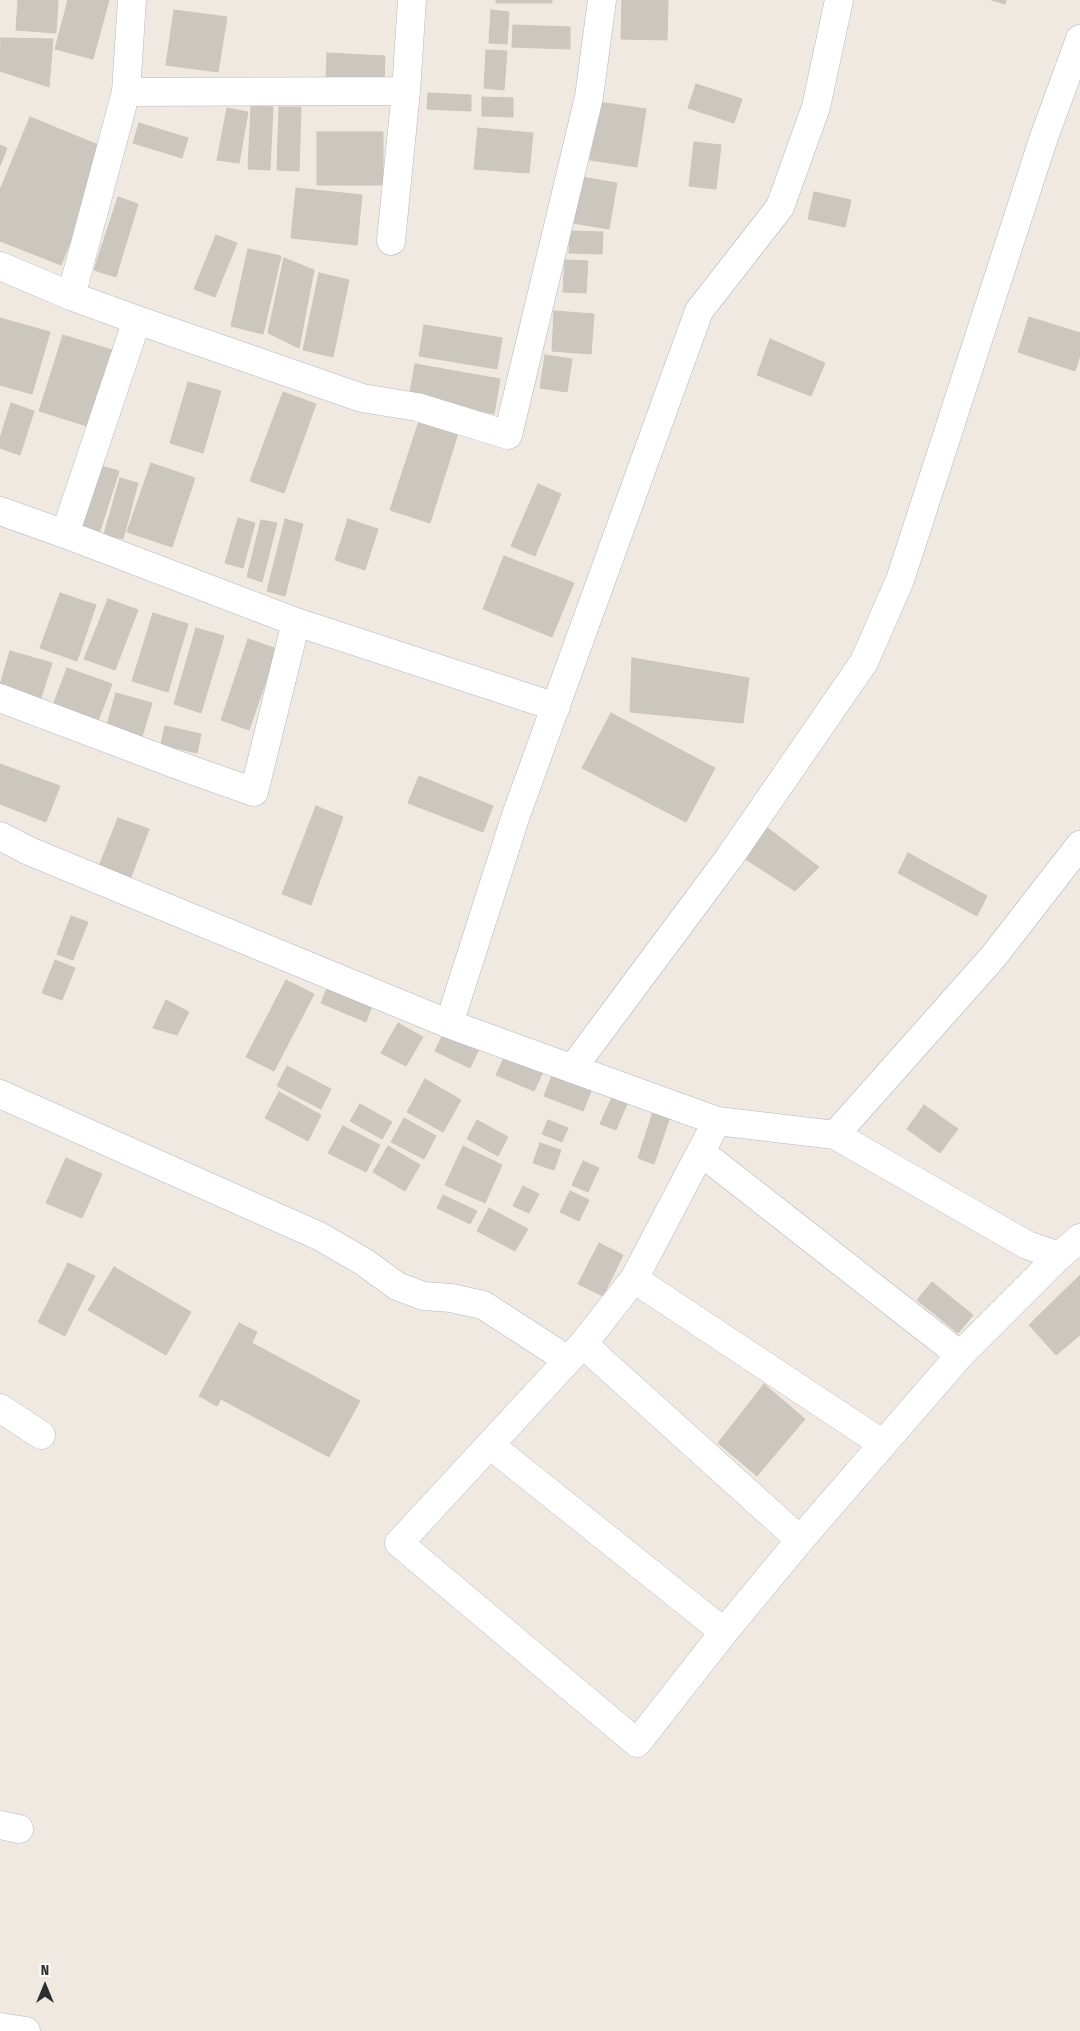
<!DOCTYPE html>
<html>
<head>
<meta charset="utf-8">
<style>
	body { margin:0 }
	#map { position:relative; width:1080px; height:2031px; overflow:hidden; background:#efe9e1; font-family:"Fira Sans Condensed",sans-serif }
	canvas { display:block }
	.north { position:absolute; left:20px; top:1961px; width:50px; height:50px; -webkit-text-stroke:4px #fff; paint-order:stroke; rotate:0deg; font-size:14px; font-weight:700; line-height:20px; text-align:center; color:#2e2e2e }
	.north::after { content:''; display:block; margin:auto; width:18px; height:22px; background:#2e2e2e; clip-path:polygon(50% 0,100% 100%,50% 72%,0 100%) }
</style>
</head>
<body>
<div id="map">
<canvas width="1080" height="2031"></canvas>
<div class="north">N</div>
</div>
<script>
const context = document.querySelector('canvas').getContext('2d');
context.lineJoin = 'round';
function fillPath(path, color) {
  context.fillStyle = color;
  context.fill(path, 'evenodd');
}
function shape(rows) {
  const path = new Path2D();
  for (const r of rows) {
    path.moveTo(r[0], r[1]);
    for (let i = 2; i < r.length; i += 2) path.lineTo(r[i], r[i + 1]);
  }
  return path;
}
function strokePath(path, color, width, dash) {
  context.strokeStyle = color;
  context.lineWidth = width;
  context.lineCap = dash ? 'butt' : 'round';
  context.setLineDash(dash || []);
  context.stroke(path);
}
const building = shape([
	[18,0,58,0,56,33,16,30,18,0],
	[68,0,109,0,93,59,55,49,68,0],
	[496,0,552,0,552,3,496,3,496,0],
	[622,0,668,0,667,40,621,39,622,0],
	[992,0,1006,0,1005,4,992,0],
	[174,10,227,17,218,72,166,65,174,10],
	[491,10,509,12,507,44,489,43,491,10],
	[513,25,570,27,570,49,512,47,513,25],
	[1,38,53,39,49,87,0,71,1,38],
	[486,50,507,51,504,90,484,88,486,50],
	[327,53,385,56,384,83,326,80,327,53],
	[696,84,742,99,734,123,688,108,696,84],
	[428,93,471,95,471,111,427,109,428,93],
	[482,97,513,98,513,117,482,116,482,97],
	[599,102,646,109,637,167,590,160,599,102],
	[251,106,273,107,270,170,248,169,251,106],
	[279,107,301,107,299,171,277,170,279,107],
	[227,108,248,112,239,163,217,160,227,108],
	[30,117,108,149,61,265,0,241,0,190,30,117],
	[139,123,188,138,182,158,133,143,139,123],
	[478,128,533,133,529,173,474,169,478,128],
	[317,132,383,132,383,185,317,185,317,132],
	[694,142,721,145,716,189,689,186,694,142],
	[0,145,7,148,0,166,0,145],
	[581,177,617,183,609,229,573,223,581,177],
	[296,188,362,195,357,245,291,238,296,188],
	[814,192,851,200,845,227,808,219,814,192],
	[118,197,138,204,116,277,94,270,118,197],
	[570,231,603,232,602,254,569,253,570,231],
	[216,235,237,243,215,297,194,289,216,235],
	[248,249,281,256,263,334,231,326,248,249],
	[284,258,314,270,299,348,268,333,284,258],
	[565,260,588,261,586,293,563,292,565,260],
	[319,273,349,280,333,357,303,350,319,273],
	[554,311,594,314,591,354,552,351,554,311],
	[1029,317,1080,333,1080,355,1075,371,1018,352,1029,317],
	[0,318,50,332,32,394,0,385,0,318],
	[424,325,502,338,497,369,419,356,424,325],
	[63,335,112,350,87,426,39,411,63,335],
	[770,339,825,363,811,396,757,375,770,339],
	[545,355,572,359,567,392,540,388,545,355],
	[415,364,500,379,494,414,409,398,415,364],
	[188,382,221,391,203,453,170,443,188,382],
	[283,392,316,404,284,493,250,481,283,392],
	[11,403,34,411,20,455,0,448,0,438,11,403],
	[419,421,458,433,430,523,390,510,419,421],
	[151,463,195,478,172,547,127,532,151,463],
	[101,466,119,471,100,531,82,526,101,466],
	[120,478,138,483,123,539,104,534,120,478],
	[538,484,561,494,535,556,511,546,538,484],
	[238,518,255,523,243,568,225,563,238,518],
	[285,519,303,524,285,596,267,591,285,519],
	[348,519,378,529,365,570,335,560,348,519],
	[261,520,277,523,262,582,247,577,261,520],
	[504,556,574,583,552,637,483,609,504,556],
	[60,593,96,605,77,661,40,648,60,593],
	[108,599,138,610,115,670,84,659,108,599],
	[153,613,188,624,168,692,132,681,153,613],
	[196,628,224,636,201,713,174,704,196,628],
	[248,639,277,649,249,730,221,720,248,639],
	[10,651,52,663,40,701,0,685,10,651],
	[632,658,749,678,743,723,630,712,632,658],
	[67,668,112,684,98,721,53,705,67,668],
	[116,693,152,703,142,737,106,728,116,693],
	[611,713,715,768,686,822,582,768,611,713],
	[165,726,201,734,197,753,161,745,165,726],
	[0,764,60,786,46,822,0,804,0,764],
	[419,776,493,806,483,832,408,803,419,776],
	[316,806,343,817,311,905,282,894,316,806],
	[118,818,149,829,131,877,99,866,118,818],
	[761,823,819,867,795,891,739,855,761,823],
	[908,853,987,896,977,916,898,873,908,853],
	[71,916,88,922,73,960,57,954,71,916],
	[55,960,75,968,62,1000,42,993,55,960],
	[286,980,314,994,274,1071,246,1057,286,980],
	[329,983,374,1001,366,1022,321,1003,329,983],
	[166,1000,189,1012,177,1035,153,1028,166,1000],
	[398,1023,423,1037,406,1066,381,1053,398,1023],
	[445,1030,480,1047,470,1068,435,1051,445,1030],
	[506,1053,544,1070,534,1091,496,1075,506,1053],
	[287,1066,331,1089,321,1109,277,1086,287,1066],
	[555,1068,594,1084,583,1111,544,1096,555,1068],
	[425,1079,461,1100,443,1132,407,1112,425,1079],
	[279,1092,321,1115,308,1141,265,1118,279,1092],
	[612,1097,627,1104,616,1130,600,1124,612,1097],
	[360,1104,392,1122,382,1139,350,1121,360,1104],
	[924,1105,958,1129,940,1153,907,1129,924,1105],
	[653,1112,670,1117,654,1164,638,1158,653,1112],
	[404,1118,436,1136,424,1159,391,1142,404,1118],
	[477,1120,508,1137,498,1156,467,1139,477,1120],
	[548,1120,568,1128,562,1142,542,1134,548,1120],
	[343,1126,380,1145,366,1172,328,1153,343,1126],
	[540,1143,561,1150,554,1170,533,1163,540,1143],
	[388,1146,420,1165,405,1191,373,1172,388,1146],
	[463,1146,502,1165,485,1203,445,1185,463,1146],
	[66,1158,102,1174,82,1218,46,1203,66,1158],
	[583,1161,599,1168,588,1192,572,1185,583,1161],
	[523,1186,539,1194,529,1213,513,1206,523,1186],
	[570,1191,589,1200,579,1221,560,1212,570,1191],
	[443,1195,477,1211,470,1224,437,1208,443,1195],
	[489,1208,528,1229,515,1251,477,1231,489,1208],
	[599,1243,623,1255,603,1296,578,1284,599,1243],
	[68,1263,95,1276,65,1336,38,1322,68,1263],
	[114,1267,191,1312,166,1355,88,1310,114,1267],
	[1080,1275,1080,1335,1056,1355,1029,1325,1080,1275],
	[932,1282,973,1315,958,1333,917,1300,932,1282],
	[239,1323,257,1332,252,1343,360,1401,329,1457,221,1399,217,1406,199,1396,239,1323],
	[764,1384,805,1419,757,1476,718,1443,764,1384]
]);
fillPath(building, '#cbc7bf');
strokePath(building, '#cbc5ba', 1);
const minor = shape([
	[126,92,406,91,412,0],
	[391,241,406,91],
	[0,266,71,296,137,320,362,398,417,407,508,435,589,97,602,0],
	[71,296,126,92,132,0],
	[0,511,65,534,296,622,254,792,183,767,0,698],
	[65,534,137,320],
	[296,622,556,707],
	[0,836,29,851,449,1024,717,1121,835,1135,1027,1245,1059,1256,1080,1238],
	[449,1024,516,815,699,311,780,207,816,107,839,0],
	[572,1069,729,858,864,662,900,580,1043,140,1080,39],
	[0,1094,319,1236,364,1262,397,1286,423,1296,451,1298,483,1305,568,1360],
	[717,1121,634,1279,883,1444],
	[835,1135,993,957,1080,845],
	[702,1153,960,1355],
	[634,1279,583,1344,399,1543,637,1743,724,1632,800,1540,960,1355,1059,1256],
	[583,1344,800,1540],
	[0,1408,41,1435],
	[490,1445,724,1632],
	[0,1825,19,1829],
	[0,2027,26,2031]
]);
strokePath(minor, '#b4b7c1', 29);
strokePath(minor, '#fff', 28);
</script>
</body>
</html>
